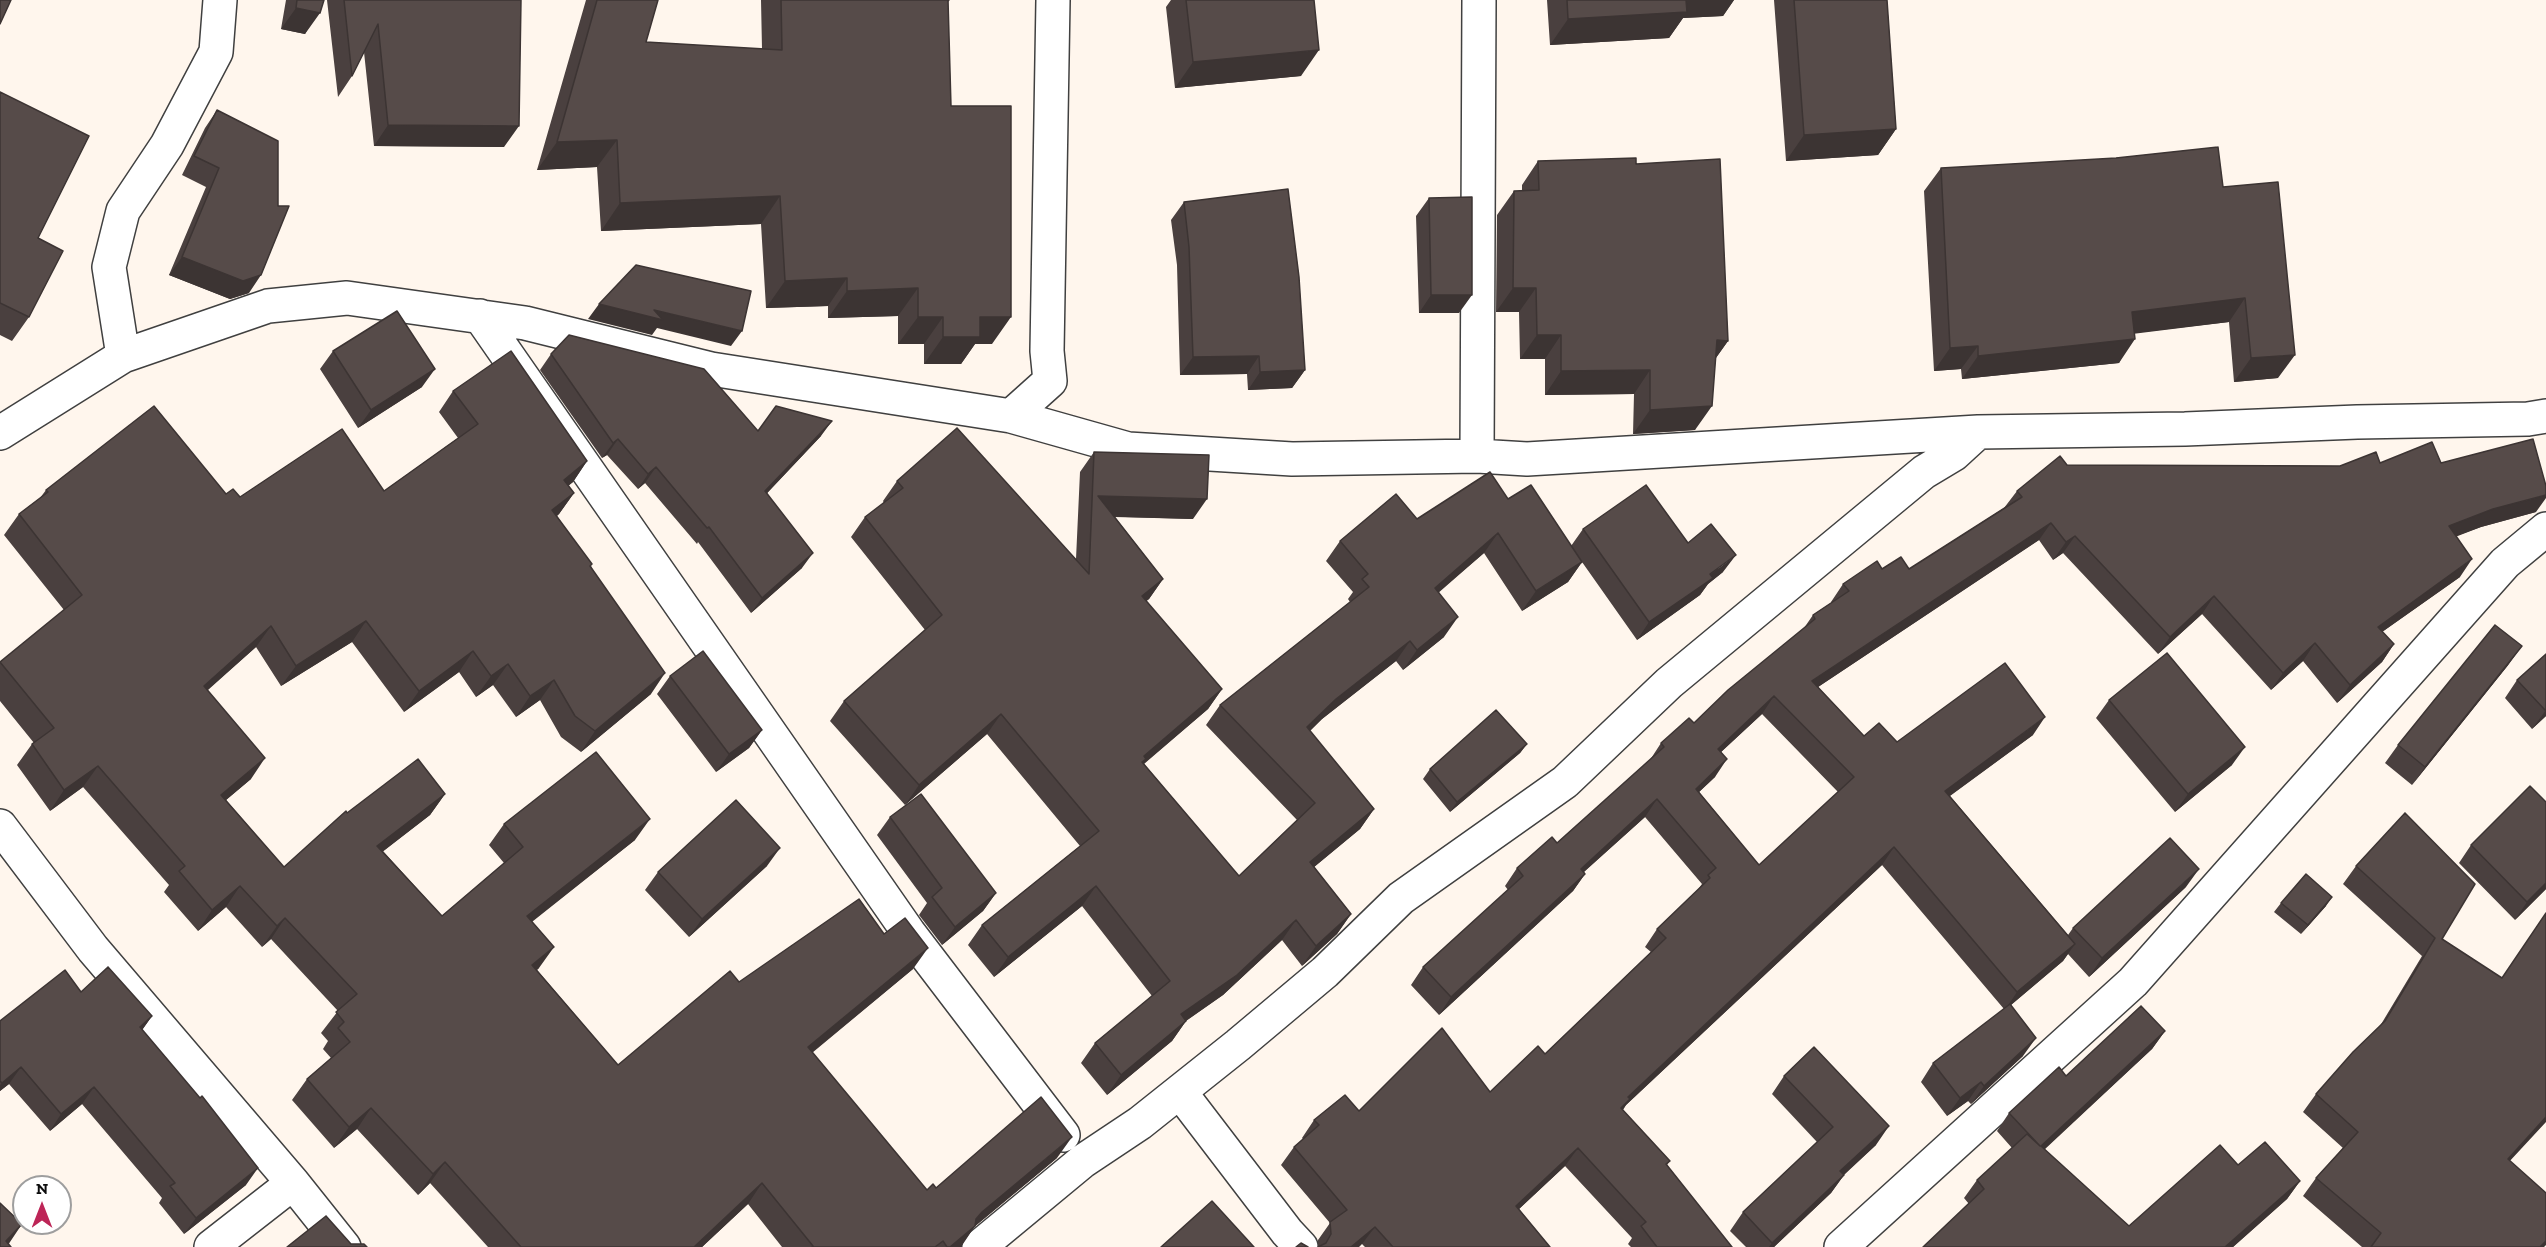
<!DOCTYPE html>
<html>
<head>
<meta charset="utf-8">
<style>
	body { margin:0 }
	#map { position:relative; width:2546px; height:1247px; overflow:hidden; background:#fff6ed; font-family:"Zilla Slab",serif }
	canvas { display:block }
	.north { position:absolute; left:12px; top:1175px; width:60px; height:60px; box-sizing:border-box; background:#fff; border:2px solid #9e9e9e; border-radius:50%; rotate:0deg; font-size:16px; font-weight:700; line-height:24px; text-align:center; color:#0d0d0d }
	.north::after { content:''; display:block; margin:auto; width:21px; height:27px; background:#bd2557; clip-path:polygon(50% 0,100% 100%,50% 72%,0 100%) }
</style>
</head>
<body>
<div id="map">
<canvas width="2546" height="1247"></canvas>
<div class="north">N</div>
</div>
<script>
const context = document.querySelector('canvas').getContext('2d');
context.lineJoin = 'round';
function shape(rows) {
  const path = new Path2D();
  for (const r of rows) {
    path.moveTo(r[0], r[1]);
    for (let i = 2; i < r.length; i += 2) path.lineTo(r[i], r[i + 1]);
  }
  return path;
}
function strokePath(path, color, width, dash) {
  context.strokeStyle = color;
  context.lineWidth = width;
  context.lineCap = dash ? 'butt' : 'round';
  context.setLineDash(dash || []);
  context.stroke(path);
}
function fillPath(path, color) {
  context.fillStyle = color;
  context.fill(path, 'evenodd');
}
const street = shape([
	[480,316,909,933,1063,1135],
	[123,356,109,267,123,211,167,145,216,52,220,0],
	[1011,416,1050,381,1047,351,1053,0],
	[0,433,123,356,268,306,347,298,525,323,711,369,1011,416,1128,449,1292,459,1477,456,1527,459,1978,432],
	[1477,456,1479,0],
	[0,826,93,949,293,1183,344,1247],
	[1180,1092,1287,1232,1301,1247],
	[211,1247,293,1183],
	[979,1247,1083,1161,1140,1123,1238,1045,1325,972,1401,898,1565,782,1669,683,1924,472,1954,454,1978,432,2185,429,2357,422,2528,419,2546,416],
	[1841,1247,2133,982,2505,563,2546,529]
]);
strokePath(street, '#404040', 36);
strokePath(street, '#fff', 33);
fillPath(shape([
	[286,0,324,0,305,34,281,29],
	[327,0,521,0,504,147,374,146,364,52,352,76,338,97],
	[586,0,658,0,646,42,762,49,761,0,950,0,948,2,951,106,992,344,975,344,961,364,924,364,924,344,898,344,898,316,828,318,828,306,766,308,761,224,601,231,597,167,537,170],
	[1171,0,1314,0,1301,76,1175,88,1166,7],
	[1547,0,1734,0,1723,16,1683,18,1669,38,1550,45],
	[1774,0,1887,0,1896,129,1878,155,1786,161],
	[0,92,38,238,29,317,12,341,0,335],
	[217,110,249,293,230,299,169,275,206,187,182,175,205,128],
	[1538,161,1636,164,1728,341,1715,359,1695,430,1633,434,1634,394,1545,395,1545,359,1520,359,1519,312,1496,312,1497,215,1514,191,1522,191,1522,185],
	[1941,168,2223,187,2278,378,2234,382,2229,322,2134,333,2119,363,1962,379,1961,369,1934,371,1924,191],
	[1429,198,1459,313,1419,313,1416,216],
	[1184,202,1305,370,1292,388,1248,390,1247,374,1180,375,1177,265,1171,220],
	[333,351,422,387,358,428,320,369],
	[551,354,758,431,821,436,767,493,802,568,751,613,698,542,697,544,645,483,638,489,607,455,602,458,540,370],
	[453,391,587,461,573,482,568,486,574,493,559,514,557,516,591,566,651,694,581,752,561,737,540,700,516,717,493,685,476,697,459,672,404,712,352,642,281,686,256,647,207,690,251,779,226,800,284,867,347,813,445,794,430,815,383,851,442,916,504,863,489,845,504,824,635,840,532,921,539,968,537,970,618,1065,739,982,884,934,913,969,812,1053,927,1190,936,1188,1057,1158,975,1226,960,1247,782,1247,748,1204,702,1247,488,1247,430,1183,418,1195,357,1129,334,1148,292,1100,307,1079,331,1058,323,1049,328,1041,321,1033,338,1011,271,939,262,947,226,907,198,931,164,892,169,885,83,787,50,811,17,765,32,744,34,743,0,701,0,662,64,610,4,535,19,514,40,498,46,490,226,494,240,497,384,491,458,438,439,412],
	[1094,452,1193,519,1115,517,1163,579,1149,599,1146,601,1222,689,1208,709,1144,764,1239,876,1297,820,1206,725,1220,705,1350,602,1348,599,1353,592,1326,561,1340,541,1417,519,1508,499,1571,546,1583,529,1688,543,1723,572,1708,584,1700,595,1637,640,1582,562,1568,582,1522,611,1484,553,1438,592,1444,637,1403,670,1396,661,1322,719,1310,731,1374,809,1360,829,1314,867,1351,914,1337,934,1302,966,1282,940,1223,995,1186,1021,1172,1041,1107,1095,1081,1063,1095,1043,1152,996,1082,906,994,977,968,945,982,925,1080,846,987,734,905,805,830,721,844,701,925,630,851,537,865,517,884,503,883,501,897,481,1076,559,1080,472],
	[2380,463,2441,463,2536,512,2481,527,2456,536,2460,577,2382,632,2394,644,2382,662,2337,703,2303,661,2271,690,2202,614,2158,654,2063,553,2053,560,2039,540,1818,687,1864,736,1897,742,2033,735,1950,796,2068,935,2073,928,2186,887,2089,977,2068,954,2063,961,2011,1005,2023,1056,1971,1104,1968,1101,1947,1116,1921,1082,1933,1063,2004,1009,1882,865,1626,1105,1623,1110,1670,1161,1667,1165,1732,1247,1631,1247,1628,1244,1632,1238,1565,1166,1519,1209,1550,1247,1365,1247,1362,1244,1318,1247,1318,1240,1330,1223,1281,1165,1294,1147,1303,1139,1302,1138,1314,1120,1359,1111,1490,1092,1545,1054,1651,952,1645,947,1657,929,1697,891,1702,884,1645,817,1584,872,1585,874,1573,891,1439,1015,1411,985,1423,967,1508,890,1505,886,1517,868,1557,843,1650,760,1661,743,1694,723,1804,628,1813,615,1831,603,1831,602,1843,584,1882,569,1909,569,2004,508,2017,491,2067,465,2340,466],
	[1762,714,1838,792,1759,865,1699,792,1715,777,1721,752],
	[2546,654,2546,716,2532,729,2505,698,2517,680],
	[2509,664,2412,785,2385,763,2398,745],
	[670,676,762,730,749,748,716,772,657,694],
	[2109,700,2232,765,2175,812,2096,718],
	[1527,744,1520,753,1450,812,1423,779,1430,769],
	[890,817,996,893,983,911,942,945,919,915,927,903,877,835],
	[2471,845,2546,889,2515,920,2459,863],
	[767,866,689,937,645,890,658,872],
	[2356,866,2442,939,2510,1161,2544,1247,2362,1247,2303,1196,2316,1178,2343,1148,2303,1112,2316,1094,2380,1026,2422,956,2343,884],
	[2281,903,2326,906,2301,934,2274,912],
	[81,992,152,1016,142,1030,246,1185,184,1234,159,1203,162,1198,82,1104,50,1131,9,1084,0,1091,0,1021],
	[2165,1031,2152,1049,2044,1149,2129,1226,2238,1165,2300,1181,2287,1199,2233,1247,1969,1204,1964,1198,1977,1180,2012,1148,1997,1131,2009,1113,2066,1076],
	[1784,1076,1876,1145,1844,1175,1831,1193,1774,1247,1746,1247,1730,1231,1743,1212,1817,1142,1772,1094]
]), '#4a403f');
fillPath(shape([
	[1681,0,1734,0,1723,16,1683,18,1669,38,1550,45,1568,19],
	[296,8,320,13,305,34,281,29],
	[1319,50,1301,76,1175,88,1193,62],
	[388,125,519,126,504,147,374,146],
	[1896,129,1878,155,1786,161,1804,135],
	[617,140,597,167,537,170,557,142],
	[780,196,761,224,601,231,620,203],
	[182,257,261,275,249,293,230,299,169,275],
	[847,278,828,306,766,308,785,281],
	[918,288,898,316,828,318,847,291],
	[1513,288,1536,288,1519,312,1496,312],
	[1431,295,1472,295,1459,313,1419,313],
	[2245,298,2229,322,2116,336,2132,312],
	[599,304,654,310,742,331,731,346,657,328,652,335,588,319],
	[918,317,943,317,924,344,898,344],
	[980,317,1011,317,992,344,975,344,961,364,924,364,943,337],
	[1537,335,1561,335,1545,359,1520,359],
	[2135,339,2119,363,1962,379,1978,356],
	[1717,340,1728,341,1711,365],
	[1978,346,1961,369,1934,371,1950,348],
	[2295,355,2278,378,2234,382,2251,358],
	[1259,356,1247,374,1180,375,1193,357],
	[435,369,422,387,358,428,371,410],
	[1305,370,1292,388,1248,390,1260,372],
	[1650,370,1634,394,1545,395,1561,371],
	[1712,406,1695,430,1633,434,1650,410],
	[832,421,821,436,755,506,765,491],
	[618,439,607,455,602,458,613,443],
	[587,461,573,482,549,501,564,480],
	[656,467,645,483,638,489,648,474],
	[574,493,559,514,538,531,552,510],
	[2546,495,2546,498,2536,512,2481,527,2437,544,2449,526,2493,509],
	[1098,496,1207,499,1193,519,1091,516],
	[2051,523,2039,540,1800,699,1812,681],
	[1498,533,1484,553,1421,608,1435,588],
	[2075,536,2063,553,2053,560,2066,542],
	[813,553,802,568,751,613,762,598],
	[1736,555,1723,572,1708,584,1700,595,1637,640,1649,622],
	[2472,559,2460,577,2365,644,2378,627],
	[1582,562,1568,582,1522,611,1536,591],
	[1163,579,1149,599,1128,616,1142,596],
	[2214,596,2202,614,2158,654,2170,637],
	[1458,617,1444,637,1403,670,1417,650],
	[366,621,352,642,281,686,296,666],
	[271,626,256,647,189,707,204,686],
	[1410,641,1396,661,1322,719,1293,747,1307,727,1336,699],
	[2315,643,2303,661,2271,690,2283,673],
	[2394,644,2382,662,2337,703,2350,685],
	[2522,646,2509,664,2412,785,2425,767],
	[473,651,459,672,404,712,419,691],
	[508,664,493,685,476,697,491,676],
	[665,673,651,694,581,752,595,731],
	[554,680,540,700,516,717,530,696],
	[1222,689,1208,709,1141,766,1144,756],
	[1774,696,1762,714,1706,766,1718,749],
	[2546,710,2546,716,2532,729],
	[1001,714,987,734,905,805,919,785],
	[2045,717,2033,735,1933,808,1945,791],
	[762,730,749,748,716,772,729,754],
	[1527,744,1520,753,1450,812,1457,802],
	[2245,747,2232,765,2175,812,2188,794],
	[265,758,251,779,207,816,221,795],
	[1727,759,1715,777,1683,807,1696,789],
	[98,766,83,787,50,811,64,790],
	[445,794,430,815,363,867,377,846],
	[1657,799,1645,817,1568,886,1581,869],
	[1374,809,1360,829,1296,882,1310,862],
	[650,819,635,840,513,937,527,916],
	[1894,847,1882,865,1626,1105,1617,1117,1609,1125,1628,1097],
	[780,848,767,866,689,937,702,919],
	[2199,869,2186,887,2089,977,2102,958],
	[1585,874,1573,891,1439,1015,1451,997],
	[2546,883,2546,889,2515,920,2527,902],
	[240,886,226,907,198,931,212,910],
	[1096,886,1082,906,994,977,1008,957],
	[996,893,983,911,942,945,955,927],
	[2332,897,2326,906,2301,934,2308,925],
	[1351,914,1337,934,1302,966,1316,946],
	[285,918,271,939,262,947,277,926],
	[1296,920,1282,940,1223,995,1167,1034,1181,1014],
	[2075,944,2063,961,2005,1010,2017,992],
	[554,947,539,968,518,986,532,965],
	[928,948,913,969,793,1068,808,1047],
	[152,1016,140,1033,140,1027],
	[1186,1021,1172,1041,1107,1095,1121,1075],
	[2165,1031,2152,1049,2028,1165,2041,1146],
	[2036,1038,2023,1056,1971,1104,1984,1086],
	[21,1067,9,1084,0,1091,0,1085,2,1083],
	[1981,1082,1968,1101,1947,1116,1960,1098],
	[94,1087,82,1104,50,1131,61,1114],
	[371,1108,357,1129,334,1148,349,1127],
	[2546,1117,2546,1122,2495,1177,2508,1159],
	[1889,1126,1876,1145,1827,1190,1840,1171],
	[1072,1137,1057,1158,967,1233,975,1226,961,1247,950,1247,982,1212],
	[1578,1148,1565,1166,1504,1223,1516,1206],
	[445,1162,430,1183,418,1195,433,1174],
	[258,1168,246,1185,184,1234,196,1218],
	[1844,1175,1831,1193,1774,1247,1769,1247,1772,1243],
	[2300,1181,2287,1199,2233,1247,2225,1247],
	[762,1183,748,1204,702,1247,694,1247],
	[22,1224,8,1245,6,1241],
	[1375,1227,1362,1244,1359,1247,1351,1247],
	[2546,1241,2546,1245,2544,1247,2540,1247]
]), '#3c3433');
const building = shape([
	[0,0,11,0,0,24,0,0],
	[297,0,324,0,320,13,296,8,297,0],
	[344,0,521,0,519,126,388,125,378,24,352,76,344,0],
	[597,0,658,0,646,42,782,50,781,0,948,0,951,106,1011,106,1011,317,980,317,980,337,943,337,943,317,918,317,918,288,847,291,847,278,785,281,780,196,620,203,617,140,557,142,597,0],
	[1186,0,1314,0,1319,50,1193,62,1186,0],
	[1567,0,1686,0,1687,12,1568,19,1567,0],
	[1794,0,1887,0,1896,129,1804,135,1794,0],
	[0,92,89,136,38,238,63,251,29,317,0,303,0,92],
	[217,110,278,141,278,206,289,206,261,275,243,281,182,257,219,168,194,156,217,110],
	[2218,147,2223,187,2278,182,2295,355,2251,358,2245,298,2132,312,2135,339,1978,356,1978,346,1950,348,1941,168,2116,158,2218,147],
	[1636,158,1636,164,1720,159,1728,341,1717,340,1712,406,1650,410,1650,370,1561,371,1561,335,1537,335,1536,288,1513,288,1514,191,1539,190,1538,161,1636,158],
	[1288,189,1299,277,1305,370,1260,372,1259,356,1193,357,1189,247,1184,202,1288,189],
	[1472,197,1472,295,1431,295,1429,198,1472,197],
	[636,265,751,291,742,331,654,310,663,320,599,304,636,265],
	[397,311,435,369,371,410,333,351,397,311],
	[569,335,704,369,758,431,776,406,832,421,765,491,813,553,762,598,709,527,707,528,656,467,648,474,618,439,613,443,551,354,569,335],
	[511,351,587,461,564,480,574,493,552,510,592,564,590,566,665,673,595,731,575,716,554,680,530,696,508,664,491,676,473,651,419,691,366,621,296,666,271,626,204,686,265,758,221,795,284,867,346,811,347,813,418,759,445,794,377,846,442,916,523,847,504,824,596,752,650,819,527,916,554,947,532,965,618,1065,730,971,739,982,859,899,884,934,905,918,928,948,808,1047,927,1190,933,1184,936,1188,1041,1097,1072,1137,982,1212,976,1219,975,1226,950,1247,947,1247,943,1241,935,1247,812,1247,813,1246,762,1183,694,1247,521,1247,445,1162,433,1174,371,1108,349,1127,307,1079,350,1042,338,1028,344,1022,336,1012,357,994,285,918,277,926,240,886,212,910,179,871,185,866,98,766,64,790,32,744,54,728,0,662,82,595,19,514,48,492,46,490,154,406,226,494,233,489,240,497,342,429,384,491,478,424,453,391,511,351],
	[957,428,1089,574,1094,452,1209,455,1207,499,1098,496,1163,579,1142,596,1222,689,1144,756,1146,759,1142,762,1239,876,1315,803,1220,705,1369,587,1362,579,1368,574,1340,541,1396,494,1417,519,1490,472,1508,499,1531,485,1582,562,1536,591,1498,533,1435,588,1458,617,1417,650,1410,641,1336,699,1307,727,1374,809,1310,862,1351,914,1316,946,1296,920,1237,975,1181,1014,1186,1021,1121,1075,1095,1043,1170,981,1096,886,1008,957,982,925,1099,831,1001,714,919,785,844,701,942,615,865,517,903,488,897,481,957,428],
	[2533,439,2546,486,2546,495,2493,509,2449,526,2472,559,2378,627,2394,644,2350,685,2315,643,2283,673,2214,596,2170,637,2075,536,2066,542,2051,523,1812,681,1864,736,1879,723,1897,742,2005,663,2045,717,1945,791,2075,944,2017,992,1894,847,1628,1097,1630,1099,1621,1108,1670,1161,1666,1164,1732,1247,1657,1247,1641,1226,1646,1222,1578,1148,1516,1206,1550,1247,1393,1247,1375,1227,1351,1247,1318,1247,1326,1243,1331,1234,1330,1222,1347,1210,1294,1147,1319,1125,1314,1120,1345,1095,1359,1111,1442,1028,1490,1092,1538,1046,1545,1054,1666,938,1657,929,1710,878,1708,875,1716,868,1657,799,1581,869,1585,874,1451,997,1423,967,1523,876,1517,868,1552,837,1557,843,1664,747,1661,743,1689,718,1694,723,1728,690,1815,619,1813,615,1849,591,1843,584,1877,561,1882,569,1901,557,1909,569,2022,497,2017,491,2060,456,2067,465,2340,466,2376,452,2380,463,2432,442,2441,463,2533,439],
	[1774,696,1854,777,1759,865,1696,789,1727,759,1718,749,1774,696],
	[1646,485,1688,543,1711,524,1736,555,1710,574,1713,578,1649,622,1583,529,1646,485],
	[2495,625,2522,646,2425,767,2398,745,2495,625],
	[703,651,762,730,729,754,670,676,703,651],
	[2167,653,2245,747,2188,794,2109,700,2167,653],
	[2546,654,2546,710,2545,710,2517,680,2546,654],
	[1496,710,1527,744,1457,802,1430,769,1496,710],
	[2530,786,2546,802,2546,883,2527,902,2471,845,2530,786],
	[921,794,996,893,955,927,932,897,942,888,890,817,921,794],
	[736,800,780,848,702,919,658,872,736,800],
	[2405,813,2475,884,2442,939,2502,978,2546,913,2546,1117,2508,1159,2546,1193,2546,1241,2540,1247,2371,1247,2381,1233,2316,1178,2358,1132,2316,1094,2353,1052,2385,1021,2435,938,2356,866,2405,813],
	[2170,838,2199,869,2102,958,2073,928,2170,838],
	[2306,874,2332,897,2308,925,2281,903,2306,874],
	[108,967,152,1016,140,1027,200,1098,202,1096,258,1168,196,1218,170,1186,175,1183,94,1087,61,1114,21,1067,2,1083,0,1081,0,1021,65,970,81,992,108,967],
	[2010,1004,2036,1038,1984,1086,1981,1082,1960,1098,1933,1063,2010,1004],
	[2141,1006,2165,1031,2041,1146,2129,1226,2220,1145,2238,1165,2265,1142,2300,1181,2225,1247,1923,1247,1984,1189,1977,1180,2027,1134,2040,1146,2009,1113,2059,1067,2066,1076,2141,1006],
	[1814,1047,1889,1126,1840,1171,1844,1175,1772,1243,1743,1212,1833,1127,1784,1076,1814,1047],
	[1212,1201,1254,1247,1161,1247,1212,1201],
	[0,1203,22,1224,6,1241,11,1247,0,1247,0,1203],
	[326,1216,351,1244,364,1244,367,1247,287,1247,326,1216],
	[1301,1243,1308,1247,1296,1247,1301,1243]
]);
fillPath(building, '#564b49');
strokePath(building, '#3c3433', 1.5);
</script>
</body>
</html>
